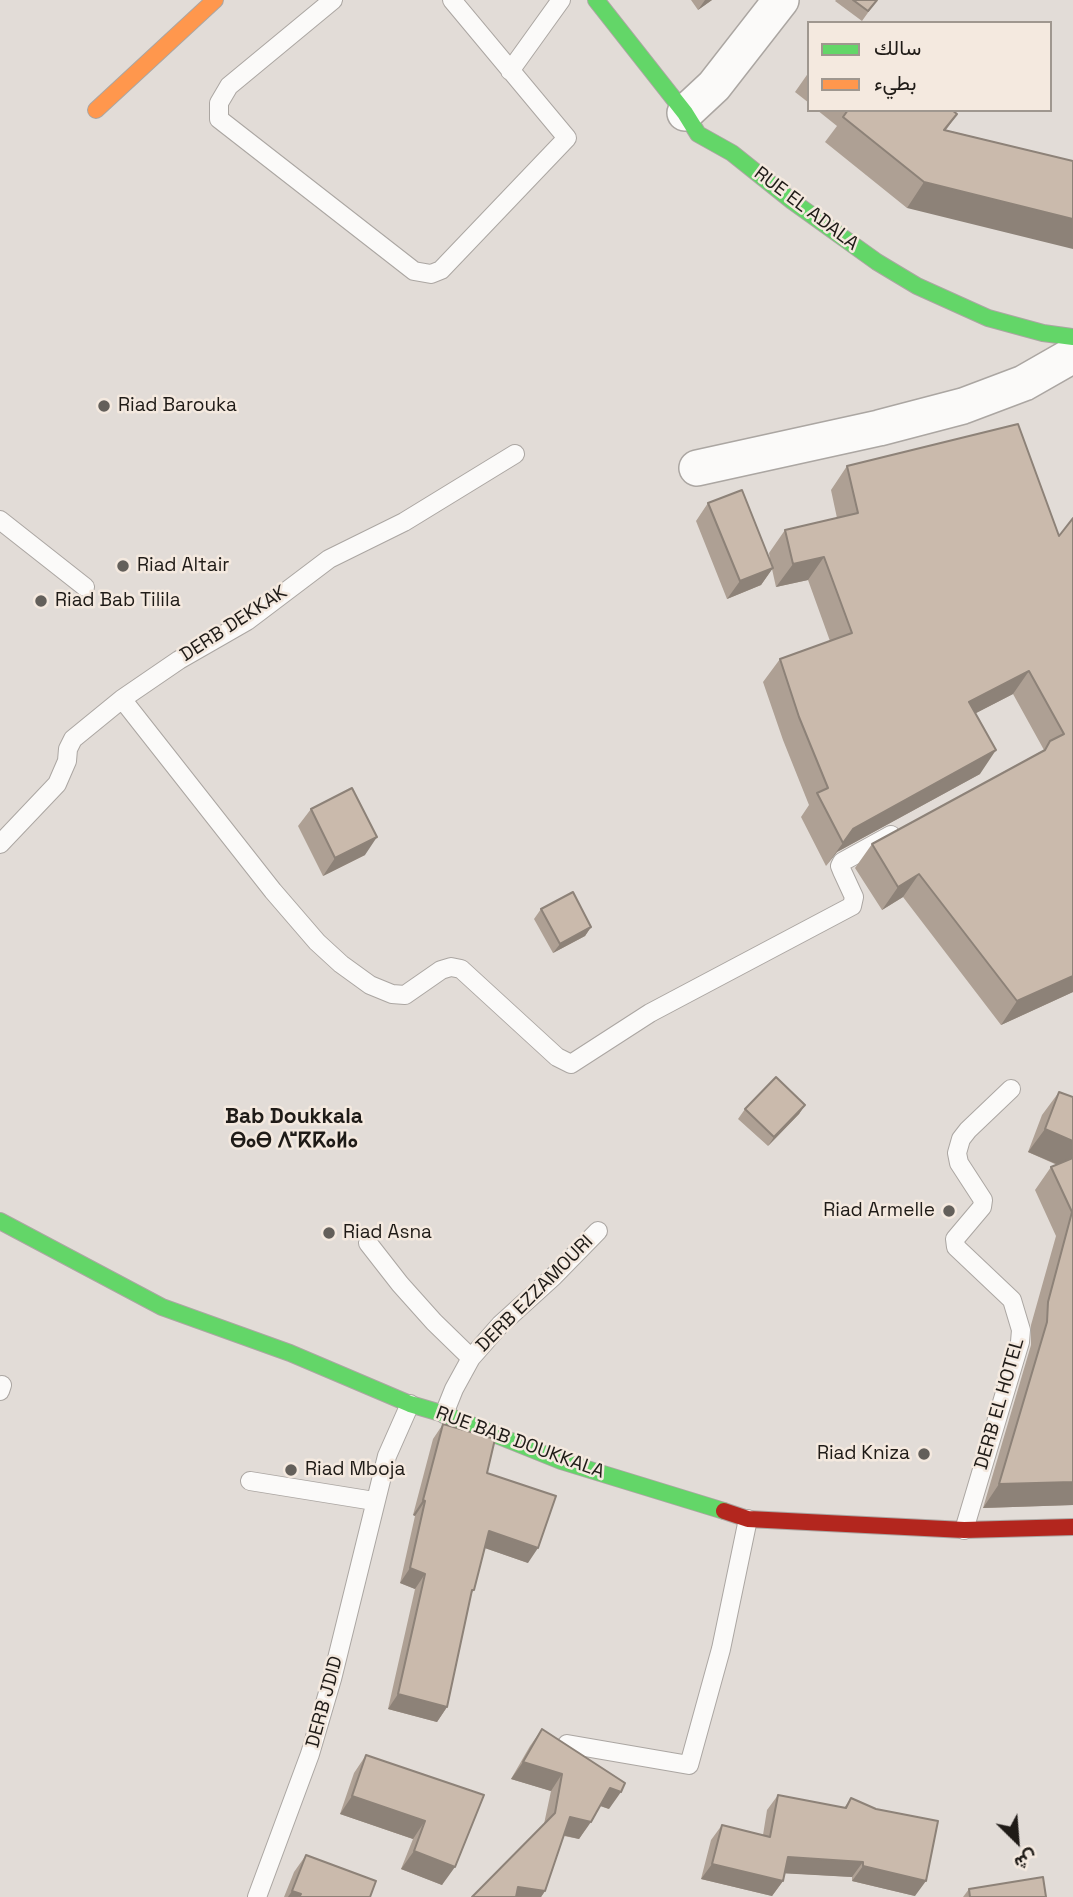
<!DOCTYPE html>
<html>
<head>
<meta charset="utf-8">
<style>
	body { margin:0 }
	#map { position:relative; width:1073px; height:1897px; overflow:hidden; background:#e2dcd7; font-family:"Space Grotesk",Vazirmatn,sans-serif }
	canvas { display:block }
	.legend { position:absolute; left:807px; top:21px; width:245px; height:91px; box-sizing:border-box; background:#f4e9df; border:2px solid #9f978f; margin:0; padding:9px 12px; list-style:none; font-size:21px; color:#1f1b17 }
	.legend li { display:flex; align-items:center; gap:14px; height:35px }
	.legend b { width:35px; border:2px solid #9f978f }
	.north { position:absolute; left:982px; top:1806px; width:70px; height:70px; -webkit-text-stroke:5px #f4e9df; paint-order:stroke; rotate:155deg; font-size:19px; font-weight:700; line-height:28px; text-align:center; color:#1f1b17 }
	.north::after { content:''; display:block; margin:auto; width:24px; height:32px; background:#1f1b17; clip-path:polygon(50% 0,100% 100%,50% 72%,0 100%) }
</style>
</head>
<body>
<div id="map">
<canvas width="1073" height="1897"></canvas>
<ul class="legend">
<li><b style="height:9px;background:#63d668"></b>سالك</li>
<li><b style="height:9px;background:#ff974d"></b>بطيء</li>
</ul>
<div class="north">ش</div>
</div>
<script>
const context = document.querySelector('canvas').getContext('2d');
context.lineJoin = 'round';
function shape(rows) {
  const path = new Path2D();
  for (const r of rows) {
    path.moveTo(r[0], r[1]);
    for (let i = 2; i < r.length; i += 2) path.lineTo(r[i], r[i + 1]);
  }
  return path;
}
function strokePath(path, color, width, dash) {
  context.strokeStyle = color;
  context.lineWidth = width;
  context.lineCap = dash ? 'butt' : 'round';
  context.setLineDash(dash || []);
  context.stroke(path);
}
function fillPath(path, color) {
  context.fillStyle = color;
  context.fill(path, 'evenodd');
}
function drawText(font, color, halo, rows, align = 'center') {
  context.font = font + ' "Space Grotesk","Noto Sans Tifinagh",sans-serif';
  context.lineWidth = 5;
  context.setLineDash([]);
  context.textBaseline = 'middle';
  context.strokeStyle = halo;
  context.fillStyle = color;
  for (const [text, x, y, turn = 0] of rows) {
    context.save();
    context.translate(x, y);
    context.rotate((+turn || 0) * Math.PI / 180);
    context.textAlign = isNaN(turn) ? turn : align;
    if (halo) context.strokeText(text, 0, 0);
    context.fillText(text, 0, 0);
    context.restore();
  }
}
const lane = shape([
	[333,0,229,86,219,103,219,119,414,271,431,274,441,270,567,138,452,0],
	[510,71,561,0],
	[0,520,85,587],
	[122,699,273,891,317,942,341,964,370,985,392,994,405,995,441,970,451,967,461,969,557,1057,571,1064,650,1013,852,906,854,897,842,871,840,866,842,862,891,835],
	[0,844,57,784,67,761,68,749,73,739,122,699,179,660,247,621,329,559,404,522,515,454],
	[368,1243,400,1284,434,1322,471,1358],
	[0,1391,2,1385],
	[444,1414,454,1389,471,1358,500,1325,554,1276,598,1231],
	[250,1481,374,1501],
	[964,1530,1020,1342,1021,1330,1012,1300,956,1247,955,1239,982,1207,983,1200,959,1163,957,1153,961,1139,968,1130,1011,1089],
	[567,1744,689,1765,721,1649,748,1519],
	[257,1897,310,1754,332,1679,387,1456,410,1404]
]);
const street = shape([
	[685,113,714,86,781,0],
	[697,468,879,428,963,406,1024,383,1073,355]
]);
const fast = shape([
	[596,0,685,113,698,134,732,153,792,201,877,262,917,286,988,318,1043,333,1073,337],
	[0,1221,162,1307,290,1353,410,1404,444,1414,561,1461,724,1511]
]);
const slow = shape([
	[96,110,215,0]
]);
const jam = shape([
	[724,1511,748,1519,964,1530,1073,1527]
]);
strokePath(lane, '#aba6a2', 20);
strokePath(street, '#aba6a2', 38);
strokePath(fast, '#aba6a2', 18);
strokePath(slow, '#aba6a2', 18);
strokePath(jam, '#aba6a2', 18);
strokePath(lane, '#fbfaf9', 18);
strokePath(street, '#fbfaf9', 35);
strokePath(fast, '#63d668', 16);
strokePath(slow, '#ff974d', 16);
strokePath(jam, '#b3261e', 16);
fillPath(shape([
	[691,0,712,0,698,10],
	[836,0,877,0,862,21,835,1],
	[809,72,809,103,795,92],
	[817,110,952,110,957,114,946,130,1073,161,907,208,825,142,837,126],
	[847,466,1059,536,1073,992,1001,1025,903,897,882,910,855,868,872,844,1044,750,1013,694,976,713,980,774,837,852,826,866,801,817,809,805,783,740,763,682,780,659,830,641,808,580,776,587,772,569,761,585,727,599,696,521,708,503,770,559,769,553,785,530,837,518,831,490],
	[311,809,365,855,323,876,298,826],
	[541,909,591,927,585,936,553,953,534,919],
	[1059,1092,1073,1097,1073,1505,983,1508,1031,1345,1031,1325,1056,1236,1035,1190,1051,1167,1057,1165,1028,1152,1042,1115],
	[805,1105,799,1114,768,1146,738,1119,745,1109],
	[443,1424,487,1473,528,1563,485,1548,474,1590,471,1594,447,1707,437,1722,388,1709,415,1589,400,1583,415,1516,413,1515,433,1439],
	[542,1729,609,1809,600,1806,579,1839,564,1836,545,1891,541,1897,472,1897,544,1824,551,1791,511,1779,530,1746],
	[366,1755,484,1795,442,1885,401,1869,413,1839,340,1814,354,1773],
	[778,1795,844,1808,851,1798,915,1896,852,1881,852,1877,785,1873,783,1881,772,1896,701,1879,711,1840,722,1825,763,1835,767,1810],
	[306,1855,370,1897,284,1897,294,1872],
	[969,1889,970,1897,963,1897]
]), '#aea094');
fillPath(shape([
	[705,0,712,0,698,10],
	[924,182,1073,219,1073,249,907,208],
	[824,557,808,580,776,587,793,564],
	[773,568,761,585,727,599,740,581],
	[1029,671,1013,694,953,725,969,702],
	[996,750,980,774,837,852,826,866,853,829],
	[377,837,365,855,323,876,335,858],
	[919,874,903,897,882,910,898,887],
	[591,927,585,936,553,953,560,944],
	[1073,976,1073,992,1001,1025,1017,1001],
	[805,1105,799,1114,768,1146,774,1137],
	[1045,1129,1073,1141,1073,1171,1028,1152],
	[1073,1482,1073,1505,983,1508,999,1484],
	[423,1500,425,1501,415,1516,413,1515],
	[489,1531,538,1548,528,1563,479,1546],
	[410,1568,425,1574,415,1589,400,1583],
	[398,1694,447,1707,437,1722,388,1709],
	[523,1762,562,1774,551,1791,511,1779],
	[610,1788,621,1792,609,1809,598,1805],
	[352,1796,425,1821,413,1839,340,1814],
	[570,1817,591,1822,579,1839,558,1834],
	[414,1851,455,1867,442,1885,401,1869],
	[788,1857,863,1862,852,1877,778,1873],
	[712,1864,783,1881,772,1896,701,1879],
	[863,1866,926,1881,915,1896,852,1881],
	[518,1887,545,1891,541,1897,511,1897],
	[292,1891,301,1894,298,1897,288,1897]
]), '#8d8278');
const building = shape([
	[853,0,877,0,868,11,853,0],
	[848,110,952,110,957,114,944,130,1073,161,1073,219,924,182,843,117,848,110],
	[1018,424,1059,536,1073,518,1073,976,1017,1001,919,874,898,887,872,844,1045,750,1050,741,1064,734,1029,671,969,702,996,750,853,829,843,843,817,793,828,788,799,717,780,659,852,633,824,557,793,564,785,530,858,513,847,466,1018,424],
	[742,490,773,568,740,581,708,503,742,490],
	[352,788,377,837,335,858,311,809,352,788],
	[573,892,591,927,560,944,541,909,573,892],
	[776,1077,805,1105,774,1137,745,1109,776,1077],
	[1059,1092,1073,1097,1073,1141,1045,1129,1059,1092],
	[1073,1158,1073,1482,999,1484,1047,1322,1048,1302,1072,1212,1051,1167,1073,1158],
	[443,1424,495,1439,487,1473,556,1496,538,1548,489,1531,474,1590,472,1590,447,1707,398,1694,425,1574,410,1568,425,1501,423,1500,443,1424],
	[542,1729,625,1783,621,1792,610,1788,591,1822,570,1817,545,1891,518,1887,516,1897,472,1897,555,1813,562,1774,523,1762,542,1729],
	[366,1755,484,1795,455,1867,414,1851,425,1821,352,1796,366,1755],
	[778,1795,846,1808,851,1798,876,1809,938,1821,926,1881,863,1866,863,1862,788,1857,783,1881,712,1864,722,1825,770,1837,778,1795],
	[306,1855,376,1881,370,1897,299,1897,301,1894,292,1891,306,1855],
	[1043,1877,1046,1897,970,1897,969,1889,1043,1877]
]);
fillPath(building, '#cabaac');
strokePath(building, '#8d8278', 2);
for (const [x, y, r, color] of [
	[104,406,7,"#635f5a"],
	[123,566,7,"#635f5a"],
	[41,601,7,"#635f5a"],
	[949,1211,7,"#635f5a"],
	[329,1233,7,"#635f5a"],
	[924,1454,7,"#635f5a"],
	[291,1470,7,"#635f5a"]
]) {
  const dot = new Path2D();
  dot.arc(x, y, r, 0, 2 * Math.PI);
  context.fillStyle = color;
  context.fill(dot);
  strokePath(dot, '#f4e9df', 2.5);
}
drawText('19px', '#1f1b17', '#f4e9df', [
	["RUE EL ADALA",806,209,37],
	["DERB DEKKAK",234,624,-33],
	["DERB EZZAMOURI",535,1294,-45],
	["DERB EL HOTEL",1000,1404,-74],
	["RUE BAB DOUKKALA",520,1443,20],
	["DERB JDID",325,1702,-75]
]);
drawText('19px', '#1f1b17', '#f4e9df', [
	["Riad Barouka",118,406],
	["Riad Altair",137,566],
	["Riad Bab Tilila",55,601],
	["Riad Armelle",935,1211,"right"],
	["Riad Asna",343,1233],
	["Riad Kniza",910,1454,"right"],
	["Riad Mboja",305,1470]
], 'left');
drawText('bold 21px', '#1f1b17', '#f4e9df', [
	["Bab Doukkala",294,1117],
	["ⴱⴰⴱ ⴷⵯⴽⴽⴰⵍⴰ",294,1141]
]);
</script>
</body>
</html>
